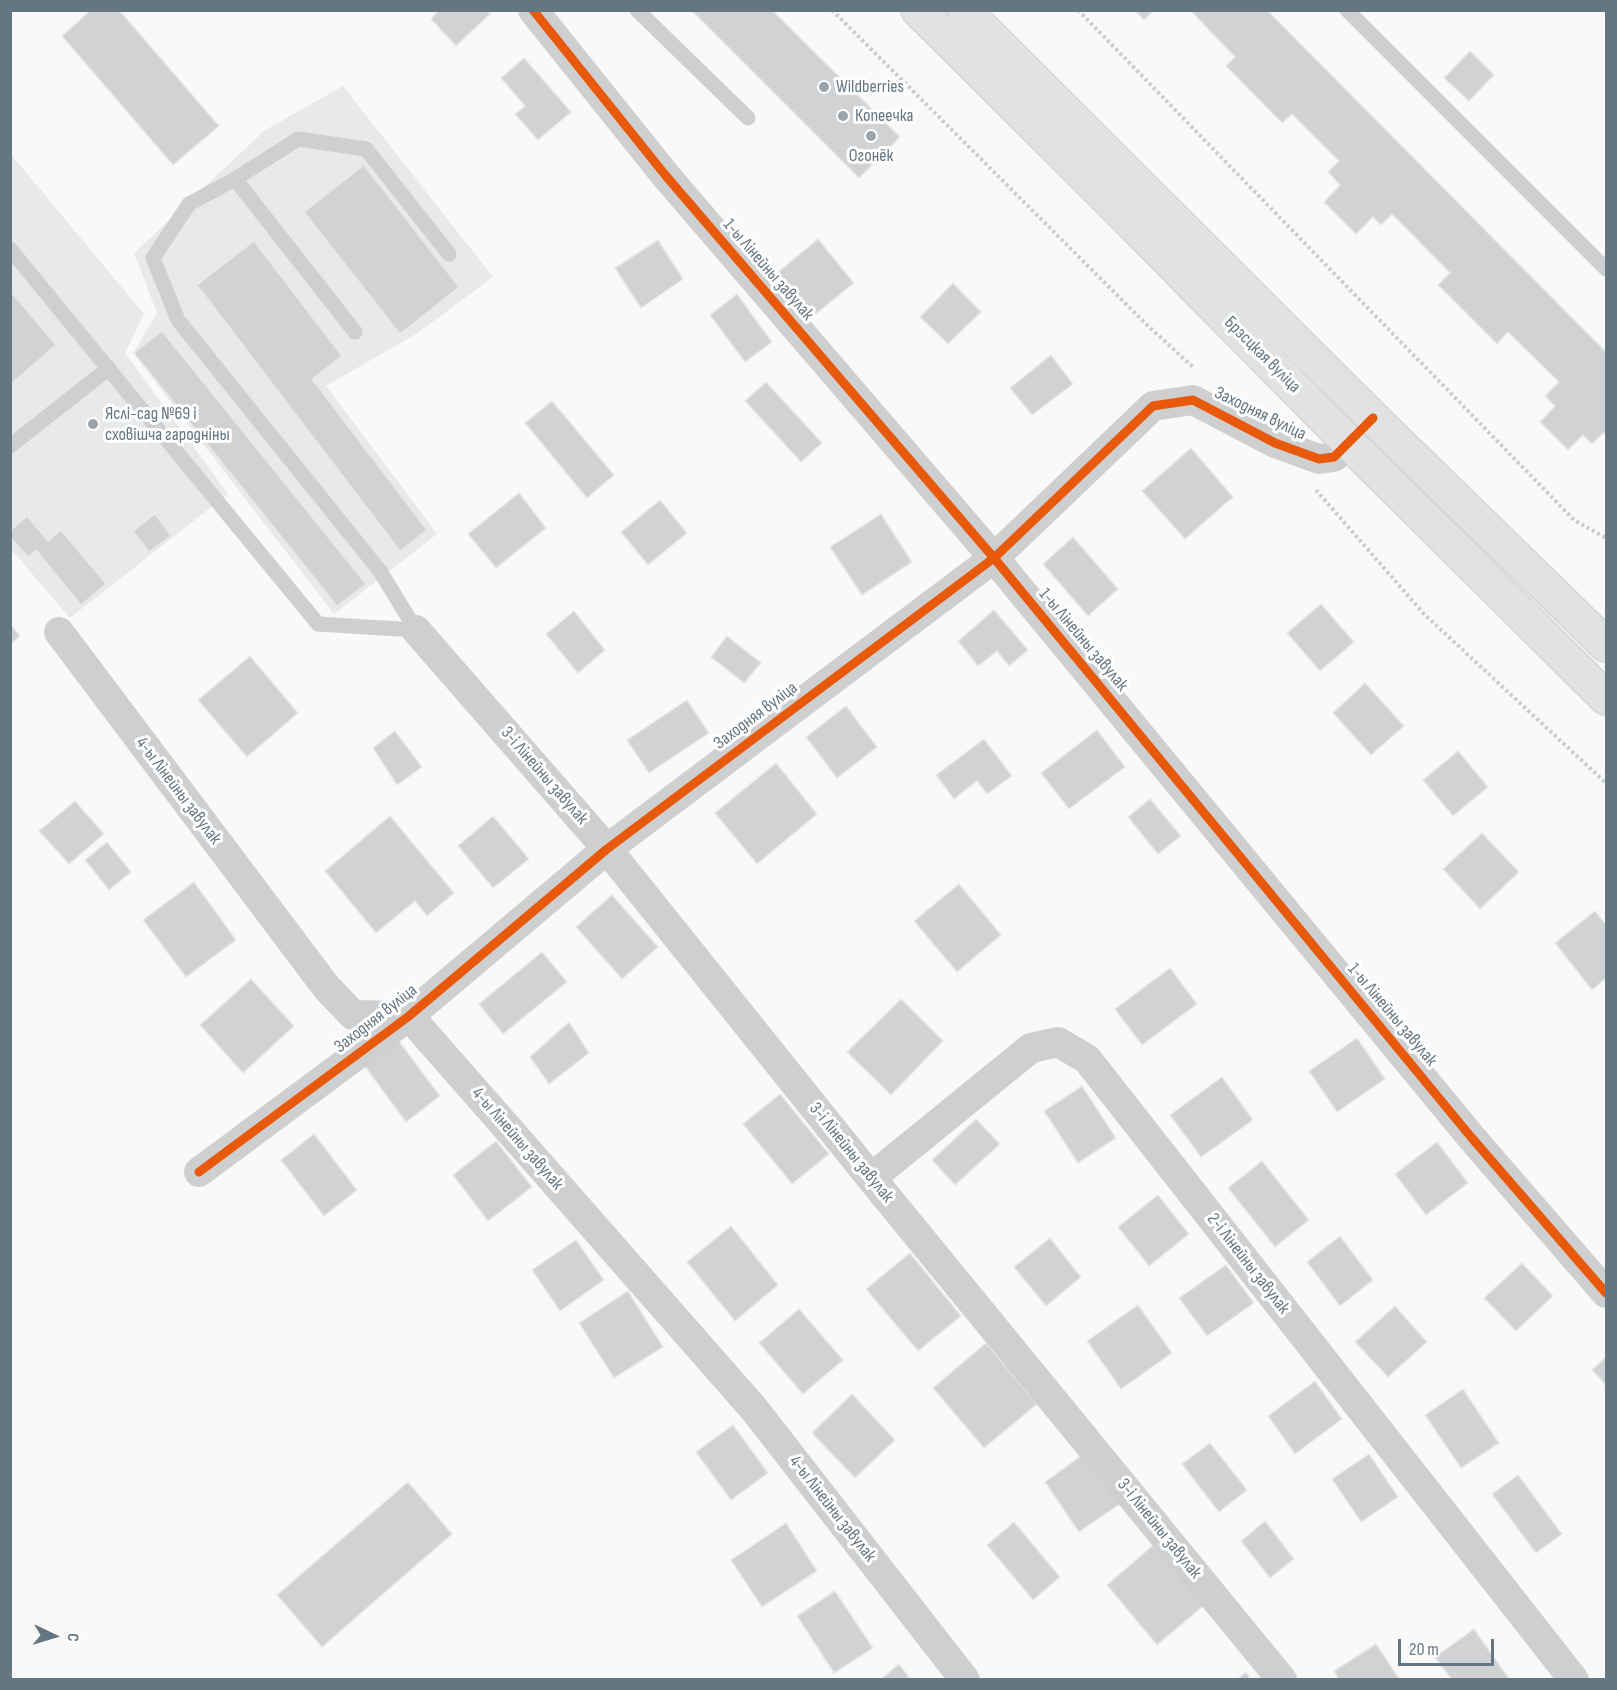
<!DOCTYPE html>
<html>
<head>
<meta charset="utf-8">
<style>
	body { margin:0 }
	#map { position:relative; width:1617px; height:1690px; overflow:hidden; background:#f9f9f9; font-family:"Sofia Sans Condensed",sans-serif }
	canvas { display:block }
	.frame { position:absolute; inset:0; border:12px solid #657683; pointer-events:none }
	.north { position:absolute; left:24px; top:1606px; width:60px; height:60px; -webkit-text-stroke:4px #fff; paint-order:stroke; rotate:94deg; font-size:16px; font-weight:700; line-height:24px; text-align:center; color:#657683 }
	.north::after { content:''; display:block; margin:auto; width:21px; height:27px; background:#657683; clip-path:polygon(50% 0,100% 100%,50% 72%,0 100%) }
	.scale { position:absolute; left:1398px; top:1639px; width:96px; height:27px; box-sizing:border-box; border:3px solid #657683; border-top:0; padding-left:8px; font-size:18px; line-height:21px; white-space:nowrap; color:#657683; -webkit-text-stroke:4px #fff; paint-order:stroke }
</style>
</head>
<body>
<div id="map">
<canvas width="1617" height="1690"></canvas>
<div class="frame"></div>
<div class="north">С</div>
<div class="scale">20 m</div>
</div>
<script>
const context = document.querySelector('canvas').getContext('2d');
context.lineJoin = 'round';
function fillPath(path, color) {
  context.fillStyle = color;
  context.fill(path, 'evenodd');
}
function shape(rows) {
  const path = new Path2D();
  for (const r of rows) {
    path.moveTo(r[0], r[1]);
    for (let i = 2; i < r.length; i += 2) path.lineTo(r[i], r[i + 1]);
  }
  return path;
}
function strokePath(path, color, width, dash) {
  context.strokeStyle = color;
  context.lineWidth = width;
  context.lineCap = dash ? 'butt' : 'round';
  context.setLineDash(dash || []);
  context.stroke(path);
}
function drawText(font, color, halo, rows, align = 'center') {
  context.font = font + ' "Sofia Sans Condensed",sans-serif';
  context.lineWidth = 6;
  context.setLineDash([]);
  context.textBaseline = 'middle';
  context.strokeStyle = halo;
  context.fillStyle = color;
  for (const [text, x, y, turn = 0] of rows) {
    context.save();
    context.translate(x, y);
    context.rotate((+turn || 0) * Math.PI / 180);
    context.textAlign = isNaN(turn) ? turn : align;
    if (halo) context.strokeText(text, 0, 0);
    context.fillText(text, 0, 0);
    context.restore();
  }
}
fillPath(shape([
	[343,86,493,277,416,334,326,386,437,534,334,614,133,353,157,313,134,253,264,131],
	[10,153,144,314,125,353,228,494,70,618,11,549]
]), '#e8e9e9');
const building = shape([
	[91,10,119,10,219,126,173,165,62,36,91,10],
	[439,10,487,10,490,14,456,46,431,19,439,10],
	[691,10,772,10,900,137,859,178,691,10],
	[1135,10,1154,10,1144,20,1135,10],
	[1190,10,1267,10,1606,352,1606,431,1592,444,1583,435,1568,450,1540,422,1555,406,1545,396,1559,382,1508,332,1497,344,1438,285,1450,273,1392,214,1381,225,1373,217,1356,234,1324,202,1340,185,1328,172,1339,161,1292,114,1282,123,1226,66,1235,57,1190,10],
	[1470,51,1494,75,1469,101,1444,78,1470,51],
	[524,58,571,112,538,140,515,114,525,106,501,78,524,58],
	[364,165,459,287,400,334,304,212,364,165],
	[818,239,854,283,812,317,777,273,818,239],
	[658,240,683,279,641,308,615,268,658,240],
	[254,241,342,356,312,379,427,530,400,551,197,285,254,241],
	[953,283,981,312,948,344,920,317,953,283],
	[12,293,56,345,12,383,10,381,10,294,12,293],
	[737,294,772,342,745,362,710,315,737,294],
	[162,331,366,584,337,606,134,353,162,331],
	[1051,355,1073,384,1032,415,1010,388,1051,355],
	[766,382,822,443,801,462,745,401,766,382],
	[552,401,614,475,587,498,525,423,552,401],
	[1191,448,1233,497,1185,539,1142,491,1191,448],
	[519,493,546,528,496,568,468,534,519,493],
	[660,500,687,533,648,565,621,532,660,500],
	[155,514,171,536,149,552,133,531,155,514],
	[881,514,912,562,862,595,830,547,881,514],
	[27,516,48,541,61,530,106,584,81,605,36,550,28,557,10,537,10,531,27,516],
	[1073,537,1118,589,1088,616,1043,564,1073,537],
	[1321,604,1354,642,1320,671,1287,633,1321,604],
	[994,610,1028,650,1009,666,997,651,978,666,958,641,994,610],
	[574,611,605,650,578,673,546,634,574,611],
	[10,624,20,636,10,644,10,624],
	[727,636,761,663,744,683,711,657,727,636],
	[250,656,298,713,247,757,198,700,250,656],
	[1365,683,1404,726,1371,755,1333,713,1365,683],
	[687,700,709,733,649,773,627,740,687,700],
	[846,706,877,747,837,778,806,737,846,706],
	[1097,730,1125,767,1069,809,1041,773,1097,730],
	[395,731,422,767,397,785,373,748,395,731],
	[984,739,1012,776,987,794,977,781,954,799,936,775,984,739],
	[1458,751,1488,787,1453,816,1423,780,1458,751],
	[776,763,817,814,757,864,715,813,776,763],
	[1150,799,1181,836,1158,854,1128,817,1150,799],
	[75,801,104,834,69,864,39,831,75,801],
	[390,816,454,893,427,916,415,901,376,933,325,871,390,816],
	[493,816,529,859,493,888,458,846,493,816],
	[1482,833,1519,872,1480,909,1443,869,1482,833],
	[107,842,131,872,109,890,85,860,107,842],
	[194,882,236,940,186,977,143,920,194,882],
	[959,884,1001,935,957,972,914,921,959,884],
	[612,895,658,947,622,979,576,927,612,895],
	[1595,911,1606,925,1606,978,1592,990,1555,943,1595,911],
	[542,952,567,982,503,1034,479,1004,542,952],
	[1170,968,1197,1004,1142,1045,1115,1009,1170,968],
	[251,979,294,1026,243,1073,200,1025,251,979],
	[901,999,943,1041,891,1095,847,1052,901,999],
	[569,1022,589,1053,549,1084,530,1057,569,1022],
	[395,1036,440,1096,406,1122,361,1061,395,1036],
	[1357,1038,1385,1079,1337,1112,1309,1071,1357,1038],
	[1222,1077,1253,1120,1201,1157,1170,1115,1222,1077],
	[1082,1086,1116,1138,1078,1163,1044,1111,1082,1086],
	[780,1094,829,1154,792,1184,743,1124,780,1094],
	[976,1119,1000,1144,955,1185,932,1160,976,1119],
	[314,1134,357,1190,324,1216,281,1160,314,1134],
	[496,1141,532,1187,488,1221,453,1175,496,1141],
	[1437,1142,1468,1183,1426,1215,1395,1174,1437,1142],
	[1262,1161,1309,1220,1275,1247,1228,1188,1262,1161],
	[1158,1195,1189,1234,1149,1266,1118,1227,1158,1195],
	[731,1226,778,1285,735,1321,687,1262,731,1226],
	[1340,1236,1373,1280,1340,1306,1307,1262,1340,1236],
	[1050,1238,1081,1277,1046,1306,1014,1267,1050,1238],
	[576,1240,604,1280,560,1311,532,1270,576,1240],
	[910,1253,961,1316,918,1351,866,1289,910,1253],
	[1522,1263,1553,1296,1516,1331,1484,1298,1522,1263],
	[1226,1265,1254,1303,1207,1336,1179,1298,1226,1265],
	[628,1291,663,1347,614,1378,579,1323,628,1291],
	[1138,1305,1172,1353,1121,1389,1087,1341,1138,1305],
	[1395,1306,1427,1342,1388,1377,1355,1342,1395,1306],
	[799,1309,843,1360,803,1394,759,1343,799,1309],
	[986,1343,1037,1404,984,1448,933,1388,986,1343],
	[1606,1357,1606,1385,1592,1370,1606,1357],
	[1315,1381,1342,1419,1295,1454,1268,1416,1315,1381],
	[1463,1389,1499,1443,1461,1468,1425,1415,1463,1389],
	[852,1394,895,1440,855,1478,812,1433,852,1394],
	[733,1425,768,1473,731,1500,696,1452,733,1425],
	[1210,1443,1247,1490,1219,1512,1182,1464,1210,1443],
	[1089,1450,1124,1501,1079,1532,1045,1482,1089,1450],
	[1369,1454,1398,1497,1361,1522,1332,1479,1369,1454],
	[1518,1475,1562,1534,1536,1553,1492,1494,1518,1475],
	[408,1482,452,1534,322,1647,277,1595,408,1482],
	[1265,1521,1294,1559,1270,1578,1241,1541,1265,1521],
	[1014,1522,1060,1577,1033,1600,987,1545,1014,1522],
	[786,1523,817,1571,762,1607,731,1560,786,1523],
	[1159,1540,1209,1601,1157,1645,1107,1585,1159,1540],
	[835,1591,873,1648,834,1673,797,1616,835,1591],
	[1474,1629,1510,1680,1452,1680,1435,1657,1474,1629],
	[1376,1644,1400,1680,1339,1680,1334,1671,1376,1644],
	[899,1664,911,1680,880,1680,899,1664],
	[1246,1672,1251,1680,1236,1680,1246,1672]
]);
fillPath(building, '#d0d2d3');
strokePath(building, '#e8e8e8', 1.5);
const secondary = shape([
	[918,10,1108,199,1349,443,1606,698],
	[964,10,1373,418,1606,645]
]);
strokePath(secondary, '#d5d6d7', 36);
strokePath(shape([
	[832,10,1147,325,1194,368],
	[1078,10,1574,520,1606,538],
	[1316,490,1424,614,1606,783]
]), '#cbcccd', 4, [3, 3]);
strokePath(shape([
	[637,10,748,118],
	[1347,10,1606,269],
	[235,179,355,332],
	[10,249,318,624,416,630],
	[10,446,109,368],
	[416,630,380,571,178,320,153,258,189,204,235,179,298,139,366,149,449,254]
]), '#cecfd0', 15);
strokePath(shape([
	[533,10,666,176,994,558,1471,1137,1606,1293],
	[416,630,607,849,871,1178,1282,1680],
	[59,632,327,988,353,1015,409,1016,754,1409,965,1680],
	[199,1172,409,1016,607,849,994,558,1153,406,1193,400,1275,443,1319,459,1334,457,1373,418],
	[871,1178,1031,1048,1058,1042,1087,1059,1574,1680]
]), '#cecfd0', 30);
strokePath(secondary, '#e1e2e2', 33);
strokePath(shape([
	[533,10,666,176,994,558,1471,1137,1606,1293],
	[199,1172,409,1016,607,849,994,558,1153,406,1193,400,1275,443,1319,459,1334,457,1373,418]
]), '#e8590c', 9);
for (const [x, y, r, color] of [
	[824,87,6,"#99a4ac"],
	[843,116,6,"#99a4ac"],
	[871,136,6,"#99a4ac"],
	[93,424,6,"#99a4ac"]
]) {
  const dot = new Path2D();
  dot.arc(x, y, r, 0, 2 * Math.PI);
  context.fillStyle = color;
  context.fill(dot);
  strokePath(dot, '#fff', 2);
}
drawText('18px', '#657683', '#fff', [
	["Wildberries",836,87],
	["Копеечка",855,116],
	["Огонёк",871,156,"center"],
	["Яслі-сад №69 і",105,414],
	["сховішча гародніны",105,435]
], 'left');
drawText('18px', '#657683', '#fff', [
	["1-ы Лінейны завулак",768,270,49],
	["Брэсцкая вуліца",1262,355,45],
	["Заходняя вуліца",1260,414,26],
	["1-ы Лінейны завулак",1083,640,50],
	["Заходняя вуліца",756,716,-37],
	["3-і Лінейны завулак",544,776,49],
	["4-ы Лінейны завулак",178,791,53],
	["1-ы Лінейны завулак",1392,1015,50],
	["Заходняя вуліца",376,1019,-38],
	["4-ы Лінейны завулак",517,1139,49],
	["3-і Лінейны завулак",851,1153,51],
	["2-і Лінейны завулак",1248,1264,52],
	["4-ы Лінейны завулак",832,1509,52],
	["3-і Лінейны завулак",1159,1529,51]
]);
</script>
</body>
</html>
